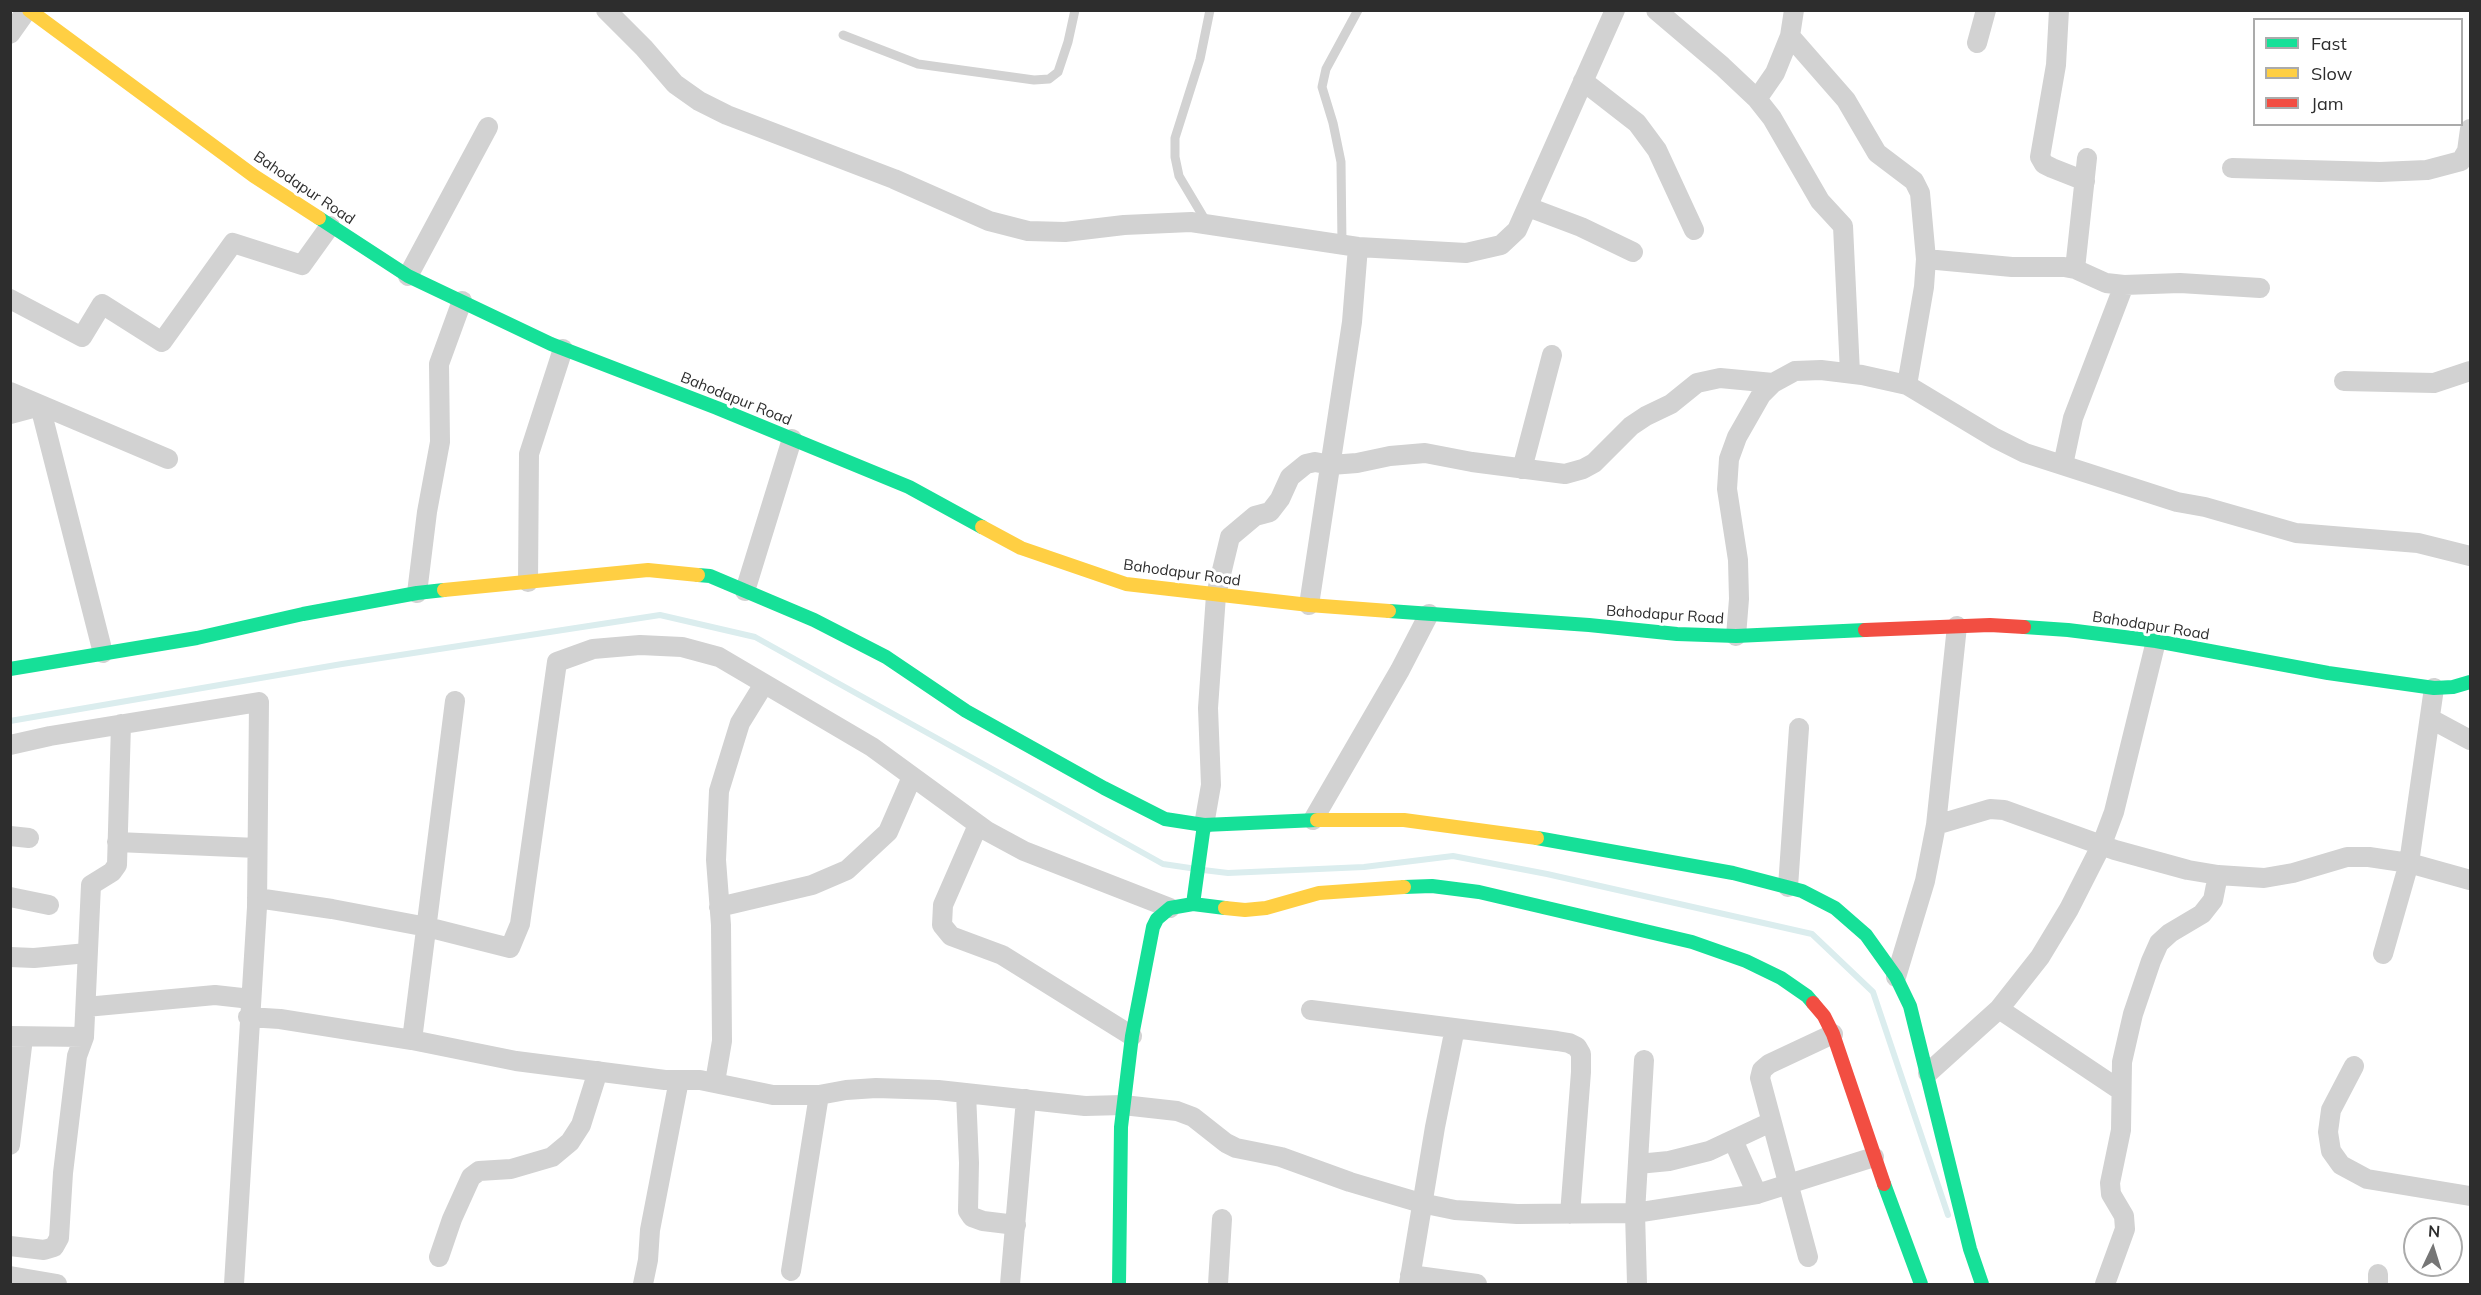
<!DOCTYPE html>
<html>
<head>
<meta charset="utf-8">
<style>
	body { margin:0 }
	#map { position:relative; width:2481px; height:1295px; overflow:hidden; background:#fff; font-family:Mulish,sans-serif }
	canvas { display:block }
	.frame { position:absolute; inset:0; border:12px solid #2d2d2d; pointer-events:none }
	.legend { position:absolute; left:2253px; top:18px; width:210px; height:108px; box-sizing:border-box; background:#fff; border:2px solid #ababab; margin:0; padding:8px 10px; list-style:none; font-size:18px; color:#2d2d2d }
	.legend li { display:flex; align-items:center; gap:12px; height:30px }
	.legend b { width:30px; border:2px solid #ababab }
	.north { position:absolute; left:2403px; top:1217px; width:60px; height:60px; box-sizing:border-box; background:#fff; border:2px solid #ababab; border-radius:50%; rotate:4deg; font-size:16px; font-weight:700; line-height:24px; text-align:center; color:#2d2d2d }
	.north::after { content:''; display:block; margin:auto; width:21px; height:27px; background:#767676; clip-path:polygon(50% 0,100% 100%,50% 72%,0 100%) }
</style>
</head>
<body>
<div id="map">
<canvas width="2481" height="1295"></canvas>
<div class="frame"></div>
<ul class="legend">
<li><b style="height:8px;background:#16e098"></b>Fast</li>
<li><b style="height:8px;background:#ffcf43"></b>Slow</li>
<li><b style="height:8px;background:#f24e42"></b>Jam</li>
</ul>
<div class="north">N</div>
</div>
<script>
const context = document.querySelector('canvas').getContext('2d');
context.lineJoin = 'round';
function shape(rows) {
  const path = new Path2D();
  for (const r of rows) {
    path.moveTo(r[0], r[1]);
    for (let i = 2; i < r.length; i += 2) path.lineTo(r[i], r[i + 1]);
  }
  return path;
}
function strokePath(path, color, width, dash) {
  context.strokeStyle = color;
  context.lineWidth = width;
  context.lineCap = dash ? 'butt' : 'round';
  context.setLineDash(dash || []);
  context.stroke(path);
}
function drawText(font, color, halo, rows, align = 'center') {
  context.font = font + ' Mulish,sans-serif';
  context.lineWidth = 6;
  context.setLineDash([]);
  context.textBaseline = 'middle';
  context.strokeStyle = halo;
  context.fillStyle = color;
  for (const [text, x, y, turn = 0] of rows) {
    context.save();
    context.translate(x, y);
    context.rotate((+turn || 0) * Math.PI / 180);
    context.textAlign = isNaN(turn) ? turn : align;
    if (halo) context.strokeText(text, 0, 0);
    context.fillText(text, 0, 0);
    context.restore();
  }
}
strokePath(shape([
	[10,721,342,664,660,615,755,637,1163,864,1190,868],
	[1203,870,1228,873,1364,867,1453,856,1547,874,1812,934,1873,992,1948,1215]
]), '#dbedee', 6);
strokePath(shape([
	[843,35,918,64,1034,80,1049,79,1058,72,1068,42,1075,10],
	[1207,223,1179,176,1175,157,1175,138,1200,59,1210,10],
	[1342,244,1341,162,1333,123,1322,87,1326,69,1358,10]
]), '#d2d2d2', 9);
strokePath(shape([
	[606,10,644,48,675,84,699,101,727,115,894,179,989,221,1028,231,1065,232,1124,225,1191,222,1358,247,1466,253,1501,245,1517,230,1615,10],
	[1656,10,1722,66,1757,99,1772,118,1820,201,1843,226,1850,373],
	[2059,10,2056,65,2040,157,2044,164,2052,168,2085,181],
	[10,34,27,10],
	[1790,36,1846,100,1877,153,1914,181,1920,193,1926,259,1924,287,1907,385],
	[1977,43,1986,10],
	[1583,81,1637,123,1657,150,1694,230],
	[1757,99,1775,73,1790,36,1794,10],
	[2232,168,2380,172,2427,170,2461,161,2467,151,2470,129],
	[1528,207,1581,227,1633,252],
	[1926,259,2012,267,2064,267,2075,269,2106,283,2124,285,2180,283,2260,288],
	[2075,269,2087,158],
	[408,276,488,127],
	[10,299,82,337,102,304,162,342,233,243,302,265,330,226],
	[2344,381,2434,383,2470,371],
	[10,392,168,459],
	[40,406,103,653],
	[10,414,40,406],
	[2063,465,2073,418,2124,285],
	[1522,469,1552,355],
	[528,582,529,454,563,349],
	[745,591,792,439],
	[417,593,427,512,440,442,439,364,462,301],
	[1309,605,1352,322,1358,247],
	[1736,636,1739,599,1738,560,1727,489,1729,459,1737,437,1761,395,1773,383,1795,371,1821,370,1862,375,1907,385,1995,438,2025,453,2177,502,2205,507,2296,533,2418,543,2470,556],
	[2431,719,2470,740],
	[10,745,50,736,259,702,257,907,234,1284],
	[1313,820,1400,670,1429,614],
	[978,825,943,905,942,925,951,936,1002,955,1132,1036],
	[1204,825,1211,785,1208,708,1216,595,1230,537,1255,516,1270,512,1280,499,1290,477,1306,464,1315,462,1331,465,1357,463,1390,456,1425,453,1472,462,1565,474,1583,469,1594,463,1631,426,1646,416,1671,404,1697,383,1720,378,1773,383],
	[1936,825,1990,809,2004,810,2115,850,2188,870,2218,875,2264,878,2293,873,2347,857,2369,857,2409,863,2470,880],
	[10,836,29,838],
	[117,842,257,848],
	[1788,887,1799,728],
	[10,897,49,905],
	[257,898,332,909,427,927,510,948,520,924,557,662,593,649,640,645,682,647,719,657,872,747,987,831,1024,851,1170,908],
	[719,907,812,885,847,870,888,832,912,777],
	[2383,954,2409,863,2434,688],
	[10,957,34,958,87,953],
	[1896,977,1925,881,1936,825,1957,626],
	[86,1007,215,995,251,999],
	[1999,1009,2120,1090],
	[1311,1010,1557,1041,1569,1043,1577,1047,1581,1054,1581,1072,1570,1214],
	[248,1017,280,1019,412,1040,516,1061,665,1080,700,1080,773,1095,819,1095,846,1090,876,1088,938,1090,1085,1106,1123,1105,1177,1111,1193,1117,1226,1143,1236,1148,1281,1157,1350,1182,1421,1203,1455,1210,1517,1214,1635,1213,1757,1194,1874,1157],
	[10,1036,84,1037,77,1056,63,1173,59,1238,54,1247,44,1250,10,1246],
	[84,1037,91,885,112,872,117,865,121,724],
	[412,1040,455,701],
	[2354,1066,2331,1110,2328,1132,2331,1151,2341,1165,2367,1179,2470,1196],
	[1928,1073,1999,1009,2040,957,2069,909,2102,844,2114,812,2156,641],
	[715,1082,722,1041,721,925,716,860,719,791,740,723,764,684],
	[966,1093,969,1163,968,1211,972,1217,983,1221,1016,1225],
	[1733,1140,1757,1194],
	[10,1145,23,1038],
	[1638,1164,1669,1161,1709,1151,1771,1122],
	[439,1257,452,1219,471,1177,479,1171,511,1169,552,1157,570,1142,581,1125,598,1071],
	[1808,1257,1760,1078,1762,1070,1769,1064,1833,1034],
	[791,1271,819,1095],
	[1410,1275,1477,1284],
	[10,1276,57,1284],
	[643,1284,648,1260,650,1230,679,1080],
	[1010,1284,1026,1099],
	[1218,1284,1222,1219],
	[1409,1284,1435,1127,1455,1028],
	[1637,1284,1635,1213,1644,1060],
	[2105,1284,2125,1229,2124,1216,2111,1194,2110,1183,2121,1130,2122,1062,2133,1014,2151,961,2159,943,2170,933,2202,914,2213,900,2218,875],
	[2378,1284,2378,1274]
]), '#d2d2d2', 20);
strokePath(shape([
	[319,218,408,276,551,344,717,408,909,487,982,527],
	[698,575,710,576,814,620,886,657,966,711,1104,788,1165,819,1204,825,1317,820],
	[1389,611,1589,625,1677,634,1736,636,1865,630],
	[2024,627,2068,630,2156,641,2328,673,2434,688,2453,687,2470,682],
	[10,669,197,638,303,614,417,593,444,590],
	[1537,838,1733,873,1802,891,1835,908,1866,935,1896,977,1910,1006,1970,1249,1982,1284],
	[1404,887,1432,886,1479,892,1692,942,1746,961,1781,978,1807,996,1813,1003],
	[1193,904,1204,825],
	[1884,1184,1921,1284],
	[1119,1284,1121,1127,1132,1036,1153,927,1157,919,1170,908,1193,904,1225,908]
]), '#16e098', 14);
strokePath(shape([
	[29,10,254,176,319,218],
	[982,527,1021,548,1126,584,1309,605,1389,611],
	[444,590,648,570,698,575],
	[1317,820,1404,820,1537,838],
	[1225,908,1245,910,1266,908,1319,893,1404,887]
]), '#ffcf43', 14);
strokePath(shape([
	[1865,630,1990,625,2024,627],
	[1813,1003,1824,1016,1833,1034,1884,1184]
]), '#f24e42', 14);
drawText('15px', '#2d2d2d', '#fff', [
	["Bahodapur Road",304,188,34],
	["Bahodapur Road",736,399,22],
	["Bahodapur Road",1182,573,8],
	["Bahodapur Road",1665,615,4],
	["Bahodapur Road",2151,626,9]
]);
</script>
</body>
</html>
